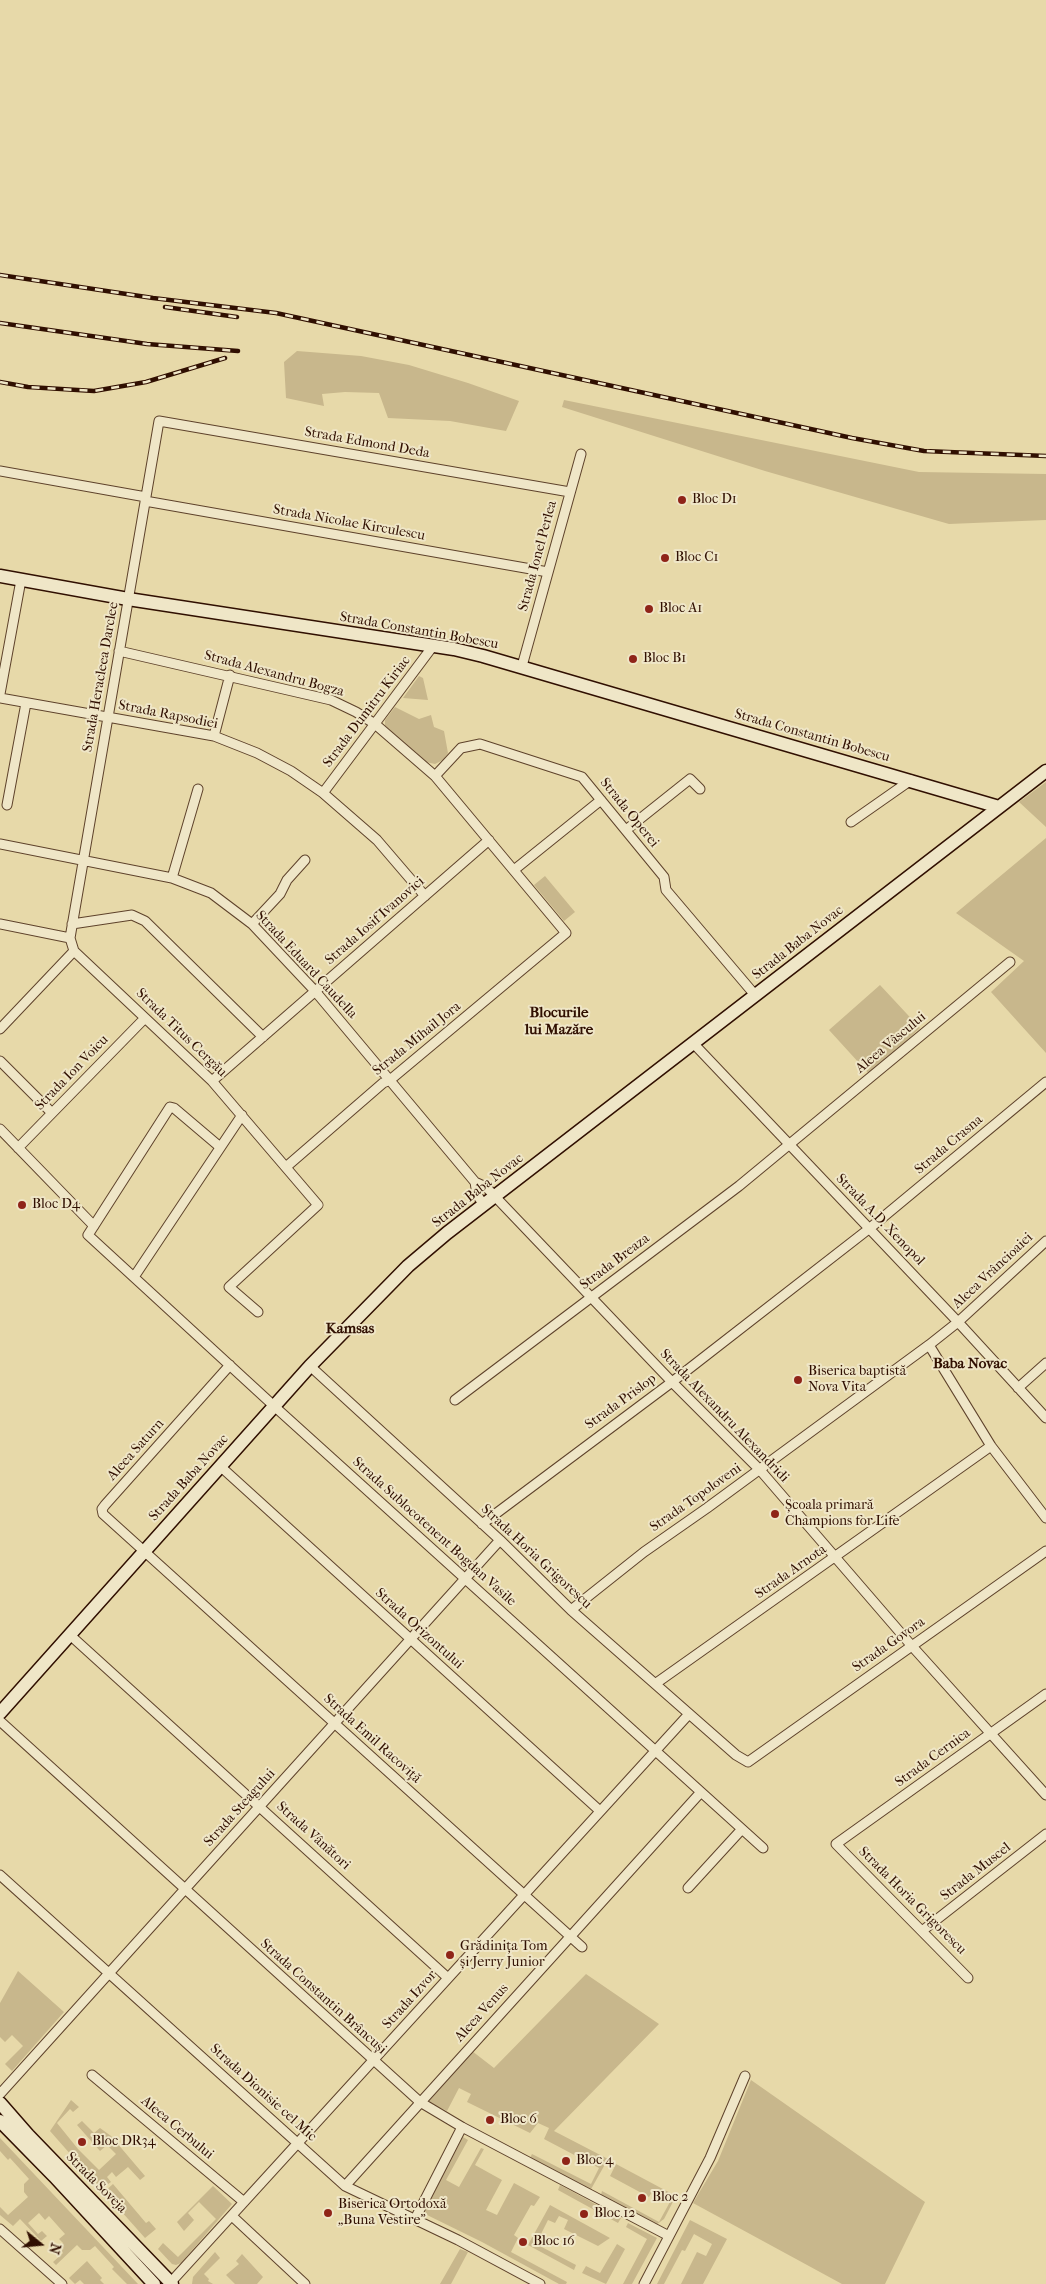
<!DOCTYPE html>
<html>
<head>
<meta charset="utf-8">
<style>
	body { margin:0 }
	#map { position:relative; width:1046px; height:2284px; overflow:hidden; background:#e7d9a9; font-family:"IM FELL French Canon",serif }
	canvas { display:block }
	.north { position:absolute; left:15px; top:2219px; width:50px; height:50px; -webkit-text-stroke:4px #efe6c7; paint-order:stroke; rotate:107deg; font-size:14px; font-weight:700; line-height:20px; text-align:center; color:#300f01 }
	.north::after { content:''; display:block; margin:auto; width:18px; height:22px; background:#300f01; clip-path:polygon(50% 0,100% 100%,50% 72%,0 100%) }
</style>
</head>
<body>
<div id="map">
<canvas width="1046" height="2284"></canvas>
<div class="north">N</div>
</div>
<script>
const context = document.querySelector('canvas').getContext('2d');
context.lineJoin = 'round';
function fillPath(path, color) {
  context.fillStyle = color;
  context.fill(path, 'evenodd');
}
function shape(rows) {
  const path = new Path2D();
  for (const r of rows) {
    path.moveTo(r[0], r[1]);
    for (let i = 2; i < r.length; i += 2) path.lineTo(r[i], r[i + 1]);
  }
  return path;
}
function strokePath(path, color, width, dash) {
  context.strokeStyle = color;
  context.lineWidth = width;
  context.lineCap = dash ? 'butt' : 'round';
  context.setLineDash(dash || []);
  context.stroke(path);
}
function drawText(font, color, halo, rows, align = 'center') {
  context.font = font + ' "IM FELL French Canon",serif';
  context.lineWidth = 4;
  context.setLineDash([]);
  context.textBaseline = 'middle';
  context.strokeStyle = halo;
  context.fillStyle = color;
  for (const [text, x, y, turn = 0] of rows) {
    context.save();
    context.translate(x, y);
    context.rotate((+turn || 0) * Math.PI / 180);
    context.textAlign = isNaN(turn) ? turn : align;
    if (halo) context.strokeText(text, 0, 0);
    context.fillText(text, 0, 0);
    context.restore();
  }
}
fillPath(shape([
	[297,351,361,356,409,365,468,383,519,401,506,431,450,421,388,418,379,393,345,392,322,394,324,406,286,398,284,362],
	[564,400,919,472,1046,474,1046,520,949,524,765,471,562,407],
	[419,676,423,678,428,700,403,698],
	[395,707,419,719,431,715,434,727,444,731,448,753,443,760,435,764,426,762,385,726,385,720],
	[1046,782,1046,827,1019,802],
	[1046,838,1046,1053,991,992,1024,961,956,913],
	[545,876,575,912,564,921,534,885],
	[880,985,920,1028,870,1075,829,1030],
	[18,1971,64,2012,12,2071,5,2064,23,2046,12,2035,5,2042,0,2037,0,2003],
	[586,1974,659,2024,554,2131,608,2159,590,2191,530,2158,532,2154,591,2184,599,2168,544,2139,549,2128,538,2123,530,2133,467,2102,471,2094,459,2088,447,2111,428,2102,472,2051,494,2068],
	[751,2080,925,2202,885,2284,842,2284,693,2203,718,2161],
	[71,2100,79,2107,73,2112,70,2109,57,2123,78,2149,99,2170,116,2154,107,2145,100,2151,77,2125,82,2121,94,2133,100,2128,111,2136,145,2176,140,2180,128,2167,116,2177,112,2172,107,2177,111,2182,101,2189,50,2131],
	[463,2137,468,2140,446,2180,459,2187,481,2148,484,2149,475,2165,502,2180,486,2210,497,2215,514,2183,540,2197,534,2206,531,2205,514,2235,518,2238,511,2252,567,2282,566,2284,559,2284,482,2242,425,2214,427,2204],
	[0,2138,138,2284,127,2284,112,2269,114,2267,95,2246,90,2250,82,2250,77,2245,56,2265,53,2262,63,2253,58,2247,63,2243,59,2239,65,2234,49,2216,45,2220,39,2213,28,2223,38,2234,42,2231,47,2236,41,2241,20,2219,13,2226,0,2215,0,2207,8,2215,28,2197,24,2192,24,2184,29,2179,10,2158,8,2160,0,2151],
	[616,2164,676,2196,664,2219,656,2225,601,2195,602,2191,659,2222,671,2200,653,2190,649,2197,610,2176],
	[113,2184,146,2223,149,2221,156,2229,145,2238,104,2192],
	[560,2185,621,2218,618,2223,558,2190],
	[213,2186,232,2204,181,2263,176,2265,172,2264,158,2249,163,2243,178,2257,216,2219,199,2202,188,2213,194,2220,184,2231,177,2222],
	[550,2205,610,2238,598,2246,564,2229,568,2220,559,2216,555,2223,548,2220,536,2244,576,2265,574,2270,528,2245],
	[690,2220,727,2239,703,2284,681,2284,697,2252,706,2256,712,2244,694,2234,685,2251,682,2250,664,2284,657,2284],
	[628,2223,657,2238,632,2284,623,2284,647,2239,626,2227],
	[617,2244,625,2249,606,2284,582,2273,586,2266,600,2273],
	[460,2249,468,2252,451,2284,440,2284],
	[215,2252,220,2258,204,2274,209,2279,208,2281,213,2284,192,2284,193,2277],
	[242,2254,263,2277,257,2284,235,2284,226,2275,239,2264,236,2261],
	[87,2261,102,2278,100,2280,104,2284,84,2284,80,2280,75,2284,69,2278]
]), '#c8b78c');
const street = shape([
	[0,471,146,497],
	[145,501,548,572],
	[119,651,331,700,356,712,375,724,435,776,566,933,390,1080,383,1083,286,1167],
	[522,666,581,454],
	[0,694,21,580],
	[0,698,214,736,257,753,291,771,323,793,377,840,425,896],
	[214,736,230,675],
	[435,776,461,748,480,744,582,777,664,877,666,890,755,995],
	[323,793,433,646],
	[7,805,26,703],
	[851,822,911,780],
	[626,830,690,779,700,789],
	[0,844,172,878,211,893,252,924,315,991,475,1182,486,1187,672,1382,760,1470,911,1645,1046,1795],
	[514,870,601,800],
	[172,878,198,789],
	[0,924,70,938,74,951,212,1081,318,1205,229,1287,258,1312],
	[72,924,132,915,145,921,263,1037],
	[252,924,280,894,287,880,305,860],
	[70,938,159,421,570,492],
	[0,1029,74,951],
	[693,1043,958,1322,1046,1418],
	[0,1061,52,1113],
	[212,1081,489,840],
	[0,1129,94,1226],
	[220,1147,174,1108,170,1107,88,1235,274,1406,763,1848],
	[18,1148,145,1018],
	[475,1182,477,1195,484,1205],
	[134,1277,242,1115],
	[929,1345,991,1446,1046,1518],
	[230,1365,105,1505,102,1509,103,1514,582,1947],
	[310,1366,500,1540,571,1610,736,1755,748,1762,1046,1551],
	[1018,1388,1046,1363],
	[455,1400,739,1186,1010,962],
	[220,1466,600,1811],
	[482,1524,672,1382,870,1228,1046,1082],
	[571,1610,644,1552,707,1508,929,1345,958,1322,1046,1241],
	[70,1635,448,1978],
	[655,1684,991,1446],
	[0,1721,420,2102,462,2127,669,2236],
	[0,1875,345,2186,458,2240,540,2284],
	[688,1888,742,1829],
	[922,1931,1046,1834],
	[968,1978,836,1844,1046,1694],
	[92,2075,244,2202],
	[0,2094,500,1540],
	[345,2186,701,1792],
	[232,2216,305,2284],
	[415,2219,462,2127],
	[0,2229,62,2284],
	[171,2282,689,1714],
	[644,2284,710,2158,745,2076]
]);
const secondary = shape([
	[0,576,128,599,454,649,483,656,999,807],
	[0,1713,310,1366,408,1266,447,1233,1046,771],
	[0,2103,28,2135,172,2284],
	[0,2121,54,2176,154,2284]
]);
strokePath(street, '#5e422b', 11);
strokePath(secondary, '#300f01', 15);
strokePath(street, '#efe6c7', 9);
strokePath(secondary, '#efe6c7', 12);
const rail = shape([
	[0,275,153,298,276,313,852,438,924,451,1046,456],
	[165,307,237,317],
	[0,323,147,344,238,351],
	[0,382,28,387,94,391,146,382,225,358]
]);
strokePath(rail, '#300f01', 4.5);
strokePath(rail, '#efe6c7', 2.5, [8]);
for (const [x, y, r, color] of [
	[682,500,5,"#8f2418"],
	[665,558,5,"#8f2418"],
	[649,609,5,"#8f2418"],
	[633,659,5,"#8f2418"],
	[22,1205,5,"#8f2418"],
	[798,1380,5,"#8f2418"],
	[775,1514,5,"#8f2418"],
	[450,1955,5,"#8f2418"],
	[490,2120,5,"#8f2418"],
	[82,2142,5,"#8f2418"],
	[566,2161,5,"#8f2418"],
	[642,2198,5,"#8f2418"],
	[328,2213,5,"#8f2418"],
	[584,2214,5,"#8f2418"],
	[523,2242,5,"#8f2418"]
]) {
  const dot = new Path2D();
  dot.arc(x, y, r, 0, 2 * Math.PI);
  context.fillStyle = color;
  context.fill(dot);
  strokePath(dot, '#efe6c7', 2);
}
drawText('14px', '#300f01', '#efe6c7', [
	["Strada Edmond Deda",367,443,10],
	["Strada Nicolae Kirculescu",349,523,10],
	["Strada Ionel Perlea",538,556,-75],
	["Strada Constantin Bobescu",419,631,10],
	["Strada Alexandru Bogza",274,674,15],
	["Strada Heracleea Darclee",101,677,-80],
	["Strada Dumitru Kiriac",367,712,-53],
	["Strada Rapsodiei",168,715,11],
	["Strada Constantin Bobescu",812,736,16],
	["Strada Operei",629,813,51],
	["Strada Iosif Ivanovici",375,921,-41],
	["Strada Baba Novac",798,943,-38],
	["Strada Eduard Caudella",306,965,47],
	["Strada Titus Cergău",181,1033,44],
	["Strada Mihail Jora",417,1039,-39],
	["Aleea Vâscului",891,1043,-40],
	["Strada Ion Voicu",72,1073,-46],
	["Strada Crasna",949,1145,-40],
	["Strada Baba Novac",478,1191,-38],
	["Strada A.D. Xenopol",880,1220,46],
	["Strada Breaza",615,1262,-37],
	["Aleea Vrâncioaiei",993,1271,-43],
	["Strada Prislop",621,1402,-36],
	["Strada Alexandru Alexandridi",724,1416,46],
	["Aleea Saturn",136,1450,-48],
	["Strada Baba Novac",189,1478,-48],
	["Strada Topoloveni",696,1498,-35],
	["Strada Sublocotenent Bogdan Vasile",434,1532,42],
	["Strada Horia Grigorescu",536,1557,43],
	["Strada Arnota",791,1572,-35],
	["Strada Orizontului",419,1629,42],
	["Strada Govora",889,1645,-35],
	["Strada Emil Racoviță",372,1739,42],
	["Strada Cernica",933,1758,-36],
	["Strada Steagului",240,1808,-48],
	["Strada Vânători",313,1836,42],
	["Strada Muscel",976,1872,-38],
	["Strada Horia Grigorescu",912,1901,45],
	["Strada Constantin Brâncuși",323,1997,42],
	["Strada Izvor",410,2000,-48],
	["Aleea Venus",482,2013,-48],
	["Strada Dionisie cel Mic",263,2093,42],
	["Aleea Cerbului",177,2128,40],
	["Strada Soveja",96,2183,45]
]);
drawText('14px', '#300f01', '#efe6c7', [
	["Bloc D1",692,500],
	["Bloc C1",675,558],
	["Bloc A1",659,609],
	["Bloc B1",643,659],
	["Bloc D4",32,1205],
	["Biserica baptistă",808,1372],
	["Nova Vita",808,1388],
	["Școala primară",785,1506],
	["Champions for Life",785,1522],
	["Grădinița Tom",460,1947],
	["și Jerry Junior",460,1963],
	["Bloc 6",500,2120],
	["Bloc DR34",92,2142],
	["Bloc 4",576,2161],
	["Bloc 2",652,2198],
	["Biserica Ortodoxă",338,2205],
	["„Buna Vestire”",338,2221],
	["Bloc 12",594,2214],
	["Bloc 16",533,2242]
], 'left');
drawText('bold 15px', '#300f01', '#efe6c7', [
	["Blocurile",559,1013],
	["lui Mazăre",559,1030],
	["Kamsas",350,1329],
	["Baba Novac",970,1364]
]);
</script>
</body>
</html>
